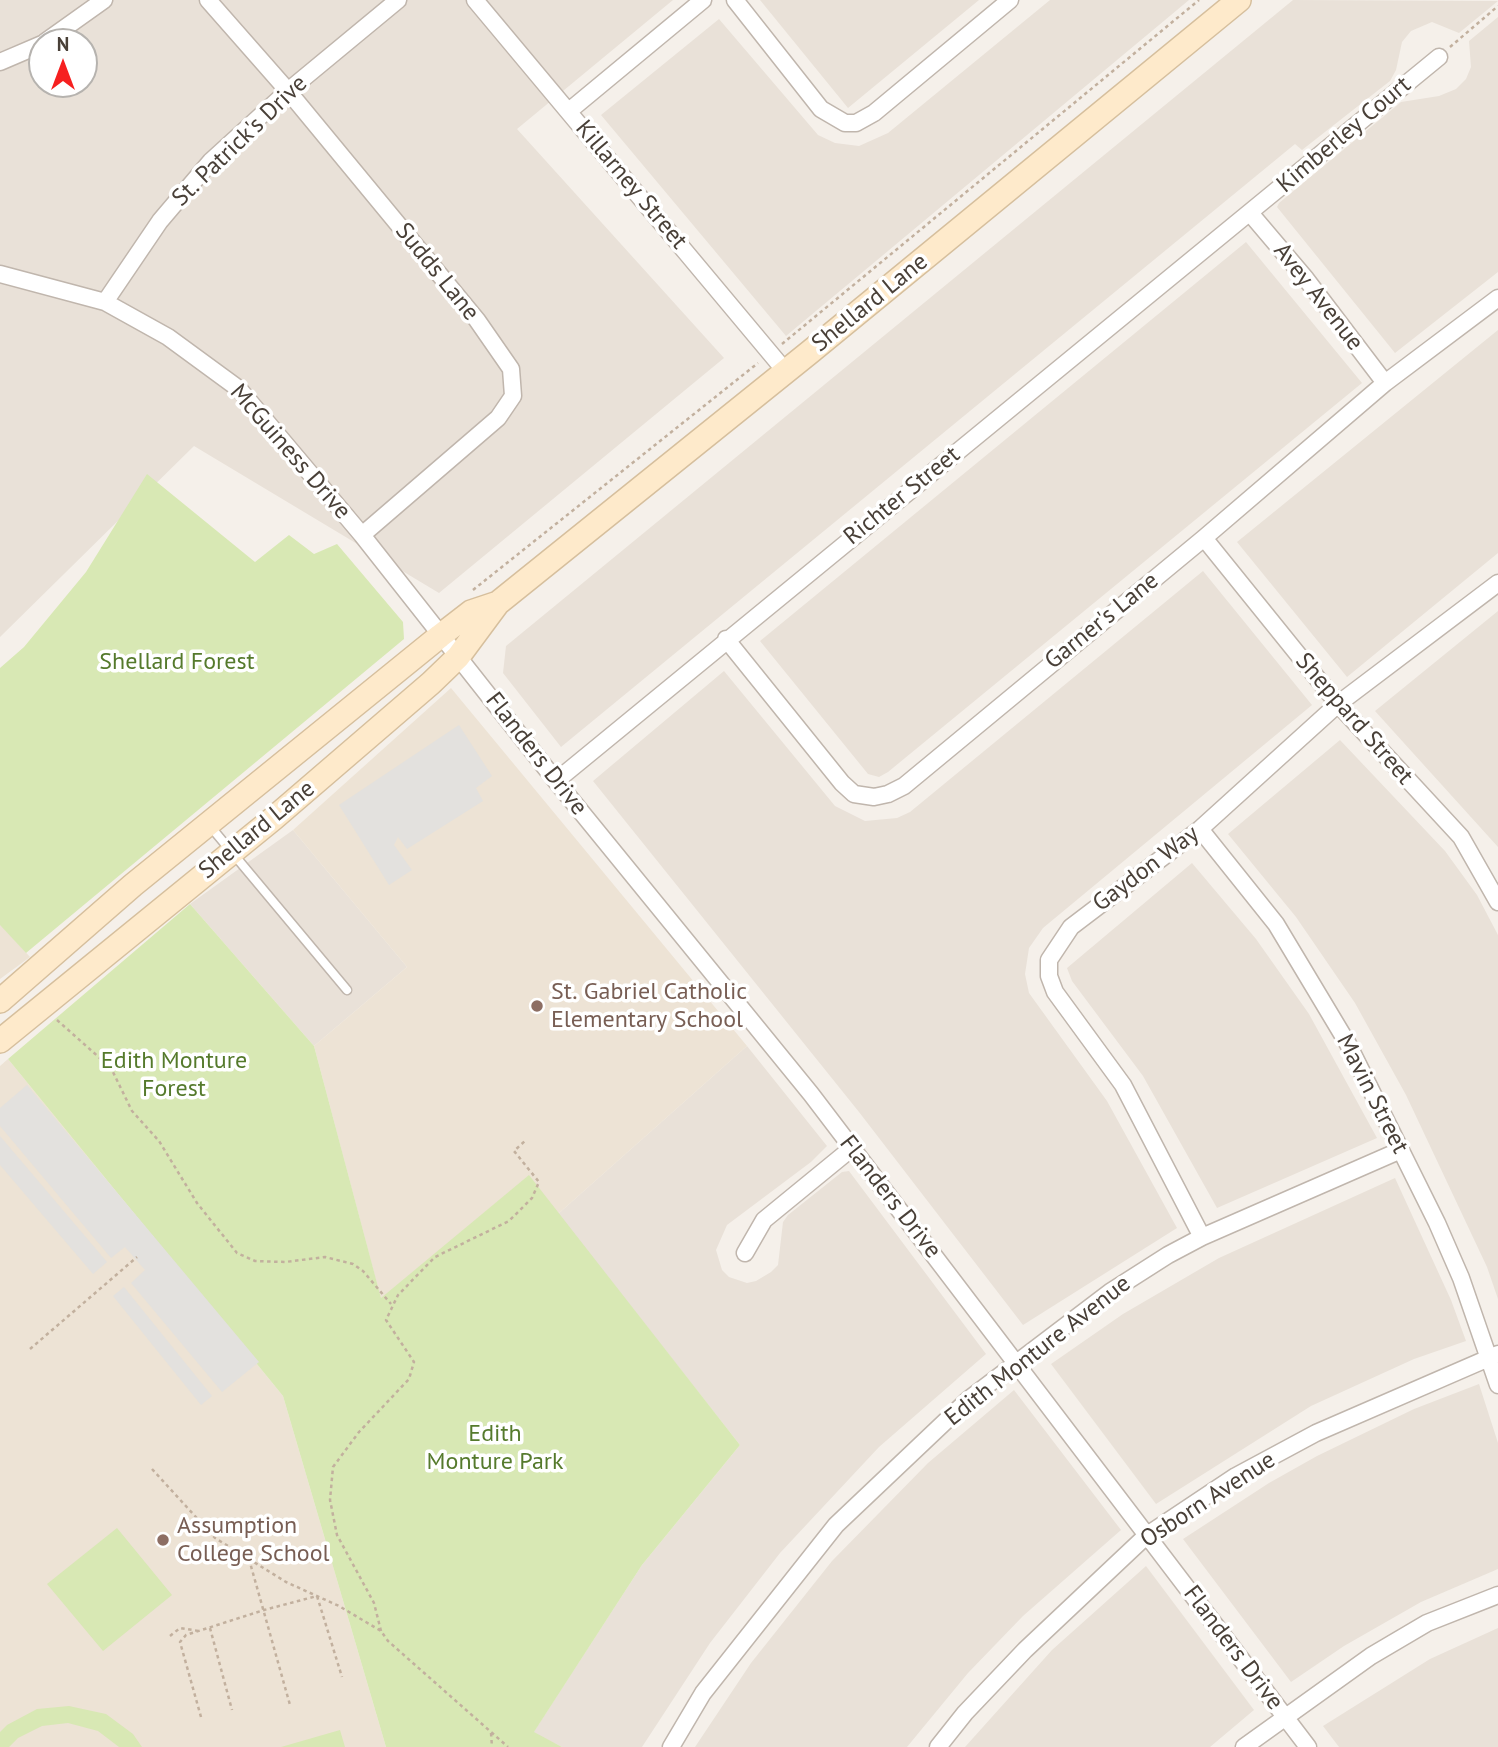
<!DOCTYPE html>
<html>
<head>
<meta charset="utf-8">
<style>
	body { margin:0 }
	#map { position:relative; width:1498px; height:1747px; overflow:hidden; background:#f5f0ea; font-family:"PT Sans",sans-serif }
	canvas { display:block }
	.north { position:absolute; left:28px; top:28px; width:70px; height:70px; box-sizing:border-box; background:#fff; border:2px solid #b6b3af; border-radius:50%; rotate:0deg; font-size:19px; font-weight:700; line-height:28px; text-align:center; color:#494038 }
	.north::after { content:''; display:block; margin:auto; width:24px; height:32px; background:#f62020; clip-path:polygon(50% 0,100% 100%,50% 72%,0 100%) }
</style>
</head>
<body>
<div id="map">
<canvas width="1498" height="1747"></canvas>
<div class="north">N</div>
</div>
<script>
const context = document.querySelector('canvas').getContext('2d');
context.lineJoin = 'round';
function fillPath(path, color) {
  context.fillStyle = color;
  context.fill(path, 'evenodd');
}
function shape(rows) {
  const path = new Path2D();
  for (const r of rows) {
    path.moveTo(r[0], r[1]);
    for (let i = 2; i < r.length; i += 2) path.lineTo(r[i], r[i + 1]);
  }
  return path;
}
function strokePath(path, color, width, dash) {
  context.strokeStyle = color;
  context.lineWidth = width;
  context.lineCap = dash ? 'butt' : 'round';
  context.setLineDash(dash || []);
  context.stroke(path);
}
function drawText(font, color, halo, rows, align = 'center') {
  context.font = font + ' "PT Sans",sans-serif';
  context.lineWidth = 7;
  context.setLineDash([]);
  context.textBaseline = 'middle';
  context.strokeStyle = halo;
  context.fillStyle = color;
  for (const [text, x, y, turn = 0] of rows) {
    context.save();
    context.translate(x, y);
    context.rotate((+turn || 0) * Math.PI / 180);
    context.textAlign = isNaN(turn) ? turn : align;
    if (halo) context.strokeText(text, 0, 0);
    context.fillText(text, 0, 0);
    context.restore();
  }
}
fillPath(shape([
	[0,0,673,0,517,129,724,358,439,593,194,446,0,637],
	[42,42,84,42,84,84,42,84],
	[760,0,979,0,848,108],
	[1050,0,1189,0,786,336,601,115,719,19,818,135,835,143,859,146,888,133],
	[1293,0,1498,1,1459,33,1432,22,1411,31,1402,42,1396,70,1390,81,1302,150,1295,144,561,747,503,673,506,646],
	[1498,17,1498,272,1395,353,1277,207,1279,203,1401,102,1439,96,1456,89,1466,79,1471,67,1469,41],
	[1246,242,1362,383,888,772,879,777,868,774,760,641],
	[1498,330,1498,553,1347,677,1237,542],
	[1203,571,1312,705,1043,928,1029,948,1025,974,1029,993,1107,1101,1177,1228,1023,1325,859,1112,593,781,724,671,835,806,865,821,897,818,910,812],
	[1498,611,1498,847,1375,711],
	[1340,740,1445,851,1477,895,1498,935,1498,1299,1487,1267,1406,1095,1355,1003,1296,917,1228,834],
	[293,830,407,967,314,1046,190,904],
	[1192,863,1256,939,1309,1014,1377,1138,1217,1208,1143,1076,1072,981,1067,968],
	[747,1046,827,1146,811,1162,727,1225,716,1250,722,1270,729,1277,747,1283,756,1281,771,1272,778,1265,783,1222,788,1215,842,1172,849,1171,986,1354,879,1447,780,1553,710,1643,642,1747,562,1747,533,1733,642,1565,740,1445,558,1214],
	[1395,1178,1451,1300,1466,1341,1414,1359,1311,1406,1156,1504,1051,1364,1123,1314,1219,1258],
	[1479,1384,1498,1443,1498,1569,1421,1602,1344,1646,1291,1682,1183,1539,1269,1483,1317,1456,1414,1409],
	[1014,1390,1121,1530,1023,1616,968,1673,907,1747,695,1747,751,1663,832,1561,928,1463],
	[1146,1566,1254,1710,1210,1747,965,1747,1052,1650],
	[1498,1628,1498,1747,1339,1747,1323,1726,1430,1659]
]), '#e9e1d8');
fillPath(shape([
	[451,688,747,1046,558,1214,529,1176,381,1299,314,1046,407,967,293,830],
	[0,924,30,957,0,979],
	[8,1059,283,1396,386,1747,0,1747,0,1066]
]), '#ede3d5');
fillPath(shape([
	[147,474,255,562,289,535,314,554,337,544,403,622,404,639,26,953,0,925,0,668,24,647,86,572],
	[190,904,314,1046,381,1298,529,1175,740,1445,642,1565,534,1732,562,1747,386,1747,283,1396,8,1059],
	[117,1528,172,1595,103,1651,47,1584],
	[69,1706,106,1714,133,1734,142,1747,119,1747,98,1731,68,1723,42,1726,18,1738,9,1747,0,1747,0,1732,7,1725,37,1709],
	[340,1730,345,1747,281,1747]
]), '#d8e8b4');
fillPath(shape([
	[459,725,492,776,476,788,483,801,407,849,398,837,394,845,412,870,389,885,339,805],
	[27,1085,259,1362,222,1392,131,1283,145,1270,125,1247,111,1258,0,1126,0,1108],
	[0,1136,107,1262,93,1274,0,1165],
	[124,1287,212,1396,201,1405,113,1296]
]), '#e3e1de');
const service = shape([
	[210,826,347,990]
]);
const minor = shape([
	[208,0,288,91,477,320,511,369,513,396,498,418,362,535],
	[475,0,786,372],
	[735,0,821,109,845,123,856,123,874,113,1010,0],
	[45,42,104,0],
	[0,62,42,44],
	[569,111,703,0],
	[1250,213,1306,279,1385,383],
	[0,274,105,302,168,337,239,389,362,535,556,781,811,1094,1308,1747],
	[105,302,160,221,211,161,288,91,398,0],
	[1204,538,1338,704,1461,837,1498,902],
	[726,639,842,783,854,794,874,797,888,794,904,786,1204,538,1385,383,1498,298],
	[556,781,1439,57],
	[1200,829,1276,924,1348,1044,1437,1223,1461,1278,1498,1385],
	[1202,1237,1123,1085,1055,992,1049,976,1049,960,1071,927,1200,829,1338,704,1498,583],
	[745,1253,764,1220,852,1148],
	[671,1747,703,1693,836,1525,969,1399,1110,1292,1168,1255,1202,1237,1401,1150],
	[938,1747,965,1713,1025,1650,1146,1536,1236,1476,1316,1433,1498,1354],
	[1244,1747,1371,1656,1427,1623,1498,1595]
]);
const secondary = shape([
	[0,1001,133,885,440,636,471,612,495,604],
	[0,1041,274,818,431,683,458,657,498,603,810,352,1239,0]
]);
strokePath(service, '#c0b6ad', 11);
strokePath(minor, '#c0b6ad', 19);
strokePath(secondary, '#d6bf9d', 26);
strokePath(shape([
	[1450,47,1498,6],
	[782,344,1199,0],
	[473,590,758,363],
	[57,1020,111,1068,132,1111,159,1141,197,1203,237,1253,255,1261,285,1262,325,1257,353,1264,363,1271,391,1304],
	[30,1349,137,1257],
	[152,1469,215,1538,286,1582,339,1606,381,1631,388,1641,508,1747],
	[249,1559,290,1705],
	[210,1628,232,1710],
	[381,1631,374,1603,337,1535,330,1500,333,1467,359,1432,409,1379,414,1362,386,1320,398,1295,435,1257,509,1221,532,1198,539,1182,514,1151,526,1140],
	[170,1636,180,1628,199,1631],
	[201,1717,180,1642,186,1635,264,1610,317,1596,342,1677],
	[491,1733,492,1747]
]), '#c2b09e', 2.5, [3.5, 3.5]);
strokePath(service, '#fff', 8);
strokePath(minor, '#fff', 16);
strokePath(secondary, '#feeacb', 23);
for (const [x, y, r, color] of [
	[537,1006,7,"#8d6e63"],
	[163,1540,7,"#8d6e63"]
]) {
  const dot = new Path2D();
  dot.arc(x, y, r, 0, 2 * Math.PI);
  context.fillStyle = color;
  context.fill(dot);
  strokePath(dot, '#fff', 2.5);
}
drawText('24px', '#494038', '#fff', [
	["Kimberley Court",1344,135,-40],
	["St. Patrick's Drive",240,141,-44],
	["Killarney Street",631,185,50],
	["Sudds Lane",437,272,51],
	["Avey Avenue",1318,297,52],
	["Shellard Lane",870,303,-39],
	["McGuiness Drive",290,452,49],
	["Richter Street",902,496,-39],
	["Garner's Lane",1102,621,-39],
	["Sheppard Street",1354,719,49],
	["Flanders Drive",536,754,52],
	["Shellard Lane",257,830,-39],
	["Gaydon Way",1146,869,-37],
	["Mavin Street",1372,1094,63],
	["Flanders Drive",890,1197,52],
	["Edith Monture Avenue",1038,1351,-38],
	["Osborn Avenue",1208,1500,-33],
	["Flanders Drive",1233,1648,53]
]);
drawText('24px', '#557a2c', '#fff', [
	["Shellard Forest",177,662],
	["Edith Monture",174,1061],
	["Forest",174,1089],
	["Edith",495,1434],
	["Monture Park",495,1462]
]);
drawText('24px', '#785e54', '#fff', [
	["St. Gabriel Catholic",551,992],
	["Elementary School",551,1020],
	["Assumption",177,1526],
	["College School",177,1554]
], 'left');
</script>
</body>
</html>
